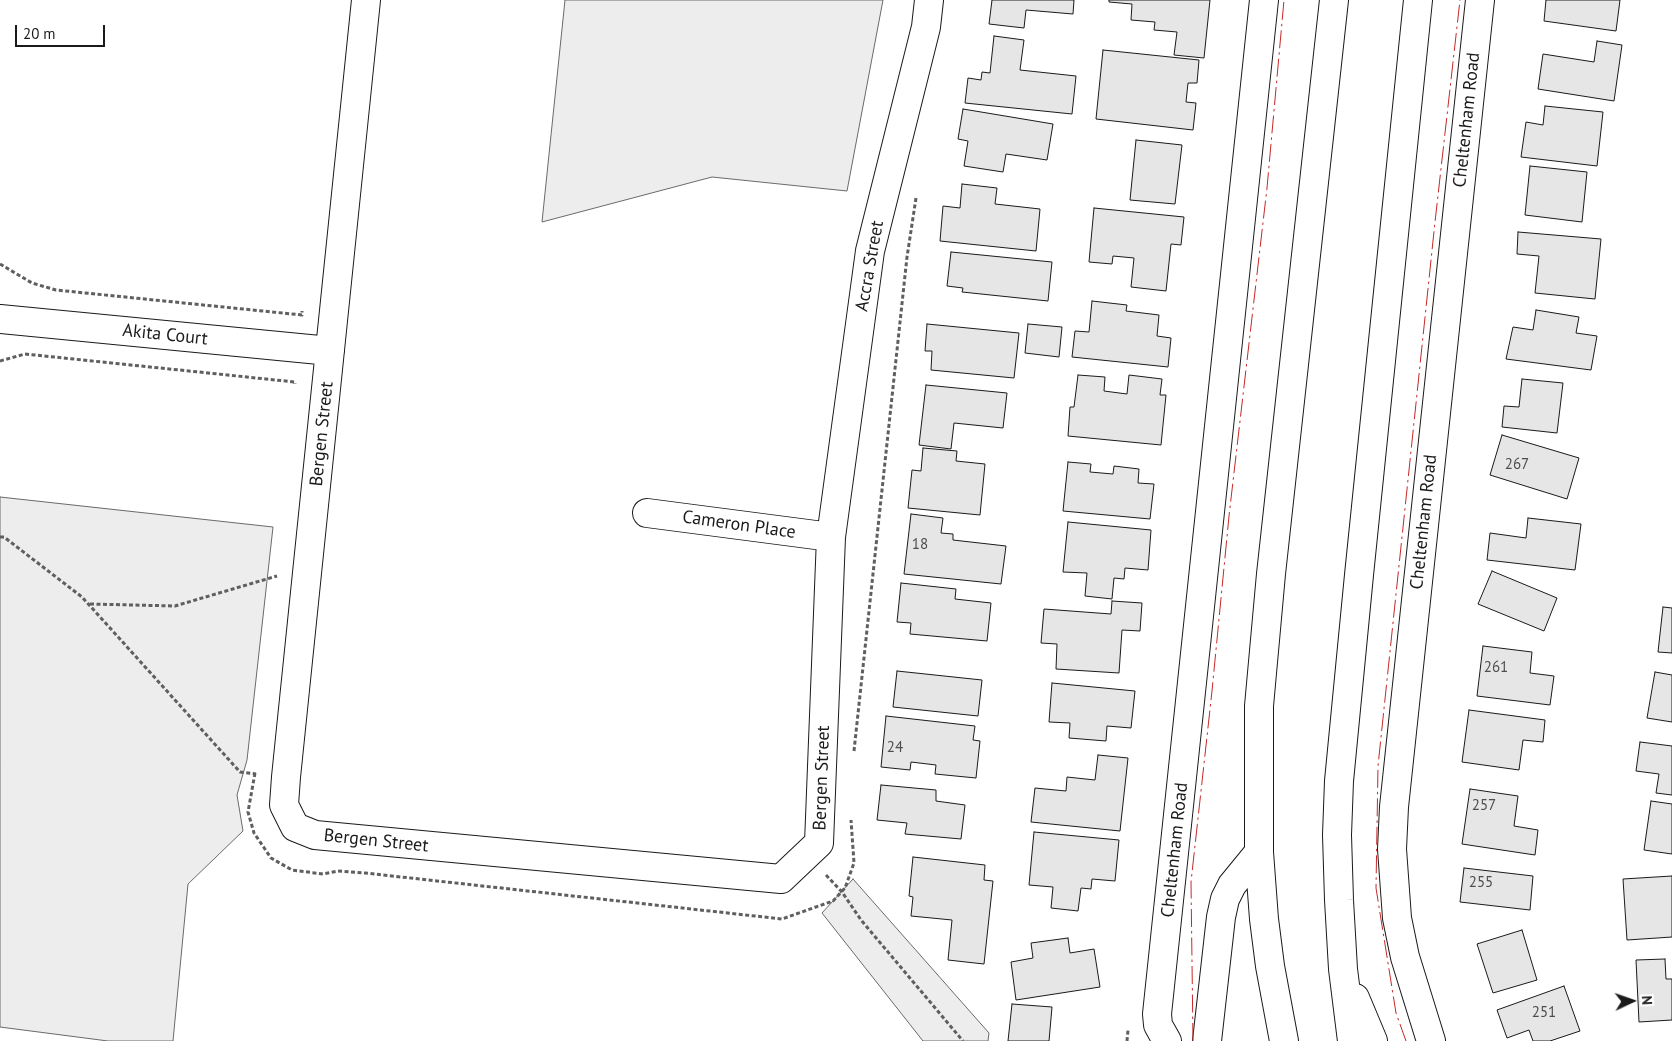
<!DOCTYPE html>
<html>
<head>
<meta charset="utf-8">
<style>
	body { margin:0 }
	#map { position:relative; width:1672px; height:1041px; overflow:hidden; background:#fff; font-family:"PT Sans",sans-serif }
	canvas { display:block }
	.north { position:absolute; left:1607px; top:976px; width:50px; height:50px; -webkit-text-stroke:4px #fff; paint-order:stroke; rotate:87deg; font-size:14px; font-weight:700; line-height:20px; text-align:center; color:#1a1a1a }
	.north::after { content:''; display:block; margin:auto; width:18px; height:22px; background:#1a1a1a; clip-path:polygon(50% 0,100% 100%,50% 72%,0 100%) }
	.scale { position:absolute; left:15px; top:25px; width:90px; height:22px; box-sizing:border-box; border:2px solid #1a1a1a; border-top:0; padding-left:6px; font-size:15px; line-height:18px; white-space:nowrap; color:#1a1a1a; -webkit-text-stroke:4px #fff; paint-order:stroke }
</style>
</head>
<body>
<div id="map">
<canvas width="1672" height="1041"></canvas>
<div class="north">N</div>
<div class="scale">20 m</div>
</div>
<script>
const context = document.querySelector('canvas').getContext('2d');
context.lineJoin = 'round';
function fillPath(path, color) {
  context.fillStyle = color;
  context.fill(path, 'evenodd');
}
function shape(rows) {
  const path = new Path2D();
  for (const r of rows) {
    path.moveTo(r[0], r[1]);
    for (let i = 2; i < r.length; i += 2) path.lineTo(r[i], r[i + 1]);
  }
  return path;
}
function strokePath(path, color, width, dash) {
  context.strokeStyle = color;
  context.lineWidth = width;
  context.lineCap = dash ? 'butt' : 'round';
  context.setLineDash(dash || []);
  context.stroke(path);
}
function drawText(font, color, halo, rows, align = 'center') {
  context.font = font + ' "PT Sans",sans-serif';
  context.lineWidth = 4;
  context.setLineDash([]);
  context.textBaseline = 'middle';
  context.strokeStyle = halo;
  context.fillStyle = color;
  for (const [text, x, y, turn = 0] of rows) {
    context.save();
    context.translate(x, y);
    context.rotate((+turn || 0) * Math.PI / 180);
    context.textAlign = isNaN(turn) ? turn : align;
    if (halo) context.strokeText(text, 0, 0);
    context.fillText(text, 0, 0);
    context.restore();
  }
}
const built = shape([
	[565,0,883,0,847,191,712,177,542,222,565,0],
	[0,497,273,527,247,760,237,795,243,831,188,884,173,1041,108,1041,0,1027,0,497],
	[853,879,989,1033,988,1041,923,1041,822,913,853,879]
]);
fillPath(built, '#ededed');
strokePath(built, '#6a6a6a', 1);
const building = shape([
	[992,0,1074,0,1073,14,1026,10,1024,28,989,24,992,0],
	[1109,0,1210,0,1204,58,1174,55,1177,32,1154,30,1155,22,1131,20,1132,4,1109,2,1109,0],
	[1546,0,1620,0,1616,31,1544,21,1546,0],
	[994,36,1024,40,1020,70,1076,76,1072,114,965,103,968,78,981,80,982,72,990,73,994,36],
	[1597,41,1622,45,1614,101,1538,89,1543,54,1594,62,1597,41],
	[1103,50,1199,60,1197,83,1188,83,1186,102,1196,103,1193,130,1096,119,1103,50],
	[1545,106,1603,112,1597,166,1521,157,1526,122,1543,125,1545,106],
	[963,109,1053,124,1047,160,1006,154,1003,172,964,166,968,141,958,139,963,109],
	[1136,140,1182,145,1175,204,1130,200,1136,140],
	[1530,166,1587,172,1582,222,1525,215,1530,166],
	[962,184,997,188,995,204,1040,209,1036,251,940,241,943,206,960,208,962,184],
	[1094,208,1184,217,1181,245,1171,244,1166,291,1131,287,1134,258,1113,256,1112,264,1089,262,1094,208],
	[1518,232,1601,239,1595,299,1535,293,1539,256,1517,254,1518,232],
	[951,252,1052,262,1048,301,962,292,963,288,947,286,951,252],
	[1092,301,1127,305,1126,311,1159,315,1157,336,1171,338,1168,367,1072,357,1075,331,1089,332,1092,301],
	[1536,310,1579,317,1576,333,1597,336,1591,370,1506,359,1513,327,1533,330,1536,310],
	[927,324,1019,333,1014,378,931,370,932,351,925,351,927,324],
	[1028,324,1062,327,1059,357,1025,353,1028,324],
	[1078,375,1105,377,1104,391,1127,394,1129,375,1162,379,1160,395,1166,395,1161,445,1068,436,1070,407,1074,407,1078,375],
	[1522,379,1563,383,1557,433,1502,427,1504,406,1519,407,1522,379],
	[926,385,1007,393,1003,428,954,423,951,449,919,445,926,385],
	[1502,435,1579,458,1567,499,1490,475,1502,435],
	[923,448,957,451,956,461,985,464,980,515,908,508,912,470,921,471,923,448],
	[1068,462,1091,464,1090,472,1113,474,1114,466,1139,469,1138,483,1154,484,1150,519,1063,511,1068,462],
	[911,514,943,518,941,533,953,534,953,540,1006,546,1001,584,904,574,911,514],
	[1528,518,1581,524,1575,570,1487,560,1490,533,1526,538,1528,518],
	[1068,522,1151,530,1148,570,1125,568,1124,579,1114,578,1112,599,1085,596,1087,573,1063,572,1068,522],
	[1492,571,1557,598,1544,631,1478,604,1492,571],
	[901,583,956,589,955,599,991,603,987,641,910,634,911,623,897,622,901,583],
	[1112,601,1142,603,1140,631,1122,630,1119,673,1056,669,1057,644,1041,643,1044,609,1111,614,1112,601],
	[1663,607,1672,608,1672,653,1658,652,1663,607],
	[1483,646,1532,652,1530,673,1554,676,1550,705,1477,696,1483,646],
	[897,671,982,680,978,716,893,707,897,671],
	[1655,672,1672,675,1672,722,1647,718,1655,672],
	[1052,683,1135,691,1131,728,1107,726,1106,741,1069,738,1070,723,1049,722,1052,683],
	[1469,710,1545,720,1543,742,1523,740,1519,770,1462,762,1469,710],
	[886,716,975,726,973,740,980,741,976,778,935,774,936,765,911,762,910,770,881,767,886,716],
	[1640,742,1672,746,1672,795,1656,793,1659,774,1636,771,1640,742],
	[1098,755,1128,758,1120,831,1031,822,1035,788,1066,791,1067,777,1095,780,1098,755],
	[881,785,936,790,936,801,965,805,961,839,905,834,907,823,877,820,881,785],
	[1470,789,1518,796,1514,826,1538,830,1535,855,1462,844,1470,789],
	[1651,801,1672,804,1672,854,1644,850,1651,801],
	[1034,832,1119,840,1115,881,1092,879,1091,889,1081,888,1078,911,1051,908,1053,887,1029,885,1034,832],
	[913,857,985,865,984,880,993,881,984,964,948,960,952,920,911,916,913,897,909,896,913,857],
	[1464,868,1533,876,1530,910,1460,902,1464,868],
	[1672,876,1672,937,1627,940,1623,879,1672,876],
	[1522,930,1537,980,1493,993,1477,944,1522,930],
	[1068,938,1070,953,1094,949,1100,987,1016,1000,1011,962,1033,958,1031,943,1068,938],
	[1665,959,1666,979,1672,979,1672,1020,1639,1022,1636,960,1665,959],
	[1564,986,1580,1031,1550,1041,1533,1041,1529,1030,1507,1038,1497,1010,1564,986],
	[1012,1004,1052,1007,1049,1041,1008,1041,1012,1004]
]);
fillPath(building, '#e6e6e6');
strokePath(building, '#1a1a1a', 1);
const minor = shape([
	[366,0,286,777,284,805,295,827,315,835,781,879,819,843,831,537,870,251,926,27,929,0],
	[0,319,330,351],
	[647,513,831,537],
	[1167,1041,1158,1025,1157,1014,1264,0],
	[1431,1041,1405,957,1397,918,1392,849,1394,807,1480,0]
]);
const primary = shape([
	[1355,998,1373,1041],
	[1207,1041,1221,917,1225,899,1232,885,1259,852],
	[1284,1041,1270,966,1264,919,1259,852,1259,706,1271,574,1334,0],
	[1352,1041,1343,969,1339,900,1337,835,1339,781,1359,575,1418,0]
]);
strokePath(minor, '#1a1a1a', 30);
strokePath(primary, '#1a1a1a', 30);
strokePath(shape([
	[0,264,32,283,56,290,302,315,302,311],
	[0,361,25,354,295,382,295,384],
	[0,537,4,537,82,597,240,772,256,774],
	[90,604,175,606,277,576],
	[854,751,907,257,916,198],
	[255,773,248,812,254,833,271,858,292,870,323,874,338,871,365,873,782,919,833,901,845,888,854,863,851,820],
	[826,875,842,892,861,920,963,1041],
	[1127,1041,1128,1030]
]), '#5f5f5f', 3, [4, 2.5]);
strokePath(minor, '#fff', 28);
strokePath(primary, '#fff', 28);
strokePath(shape([
	[1193,1041,1191,882,1212,691,1229,516,1267,188,1284,0],
	[1406,1041,1396,1013,1376,888,1378,766,1435,222,1460,0]
]), '#c62828', 1, [18, 4, 2.5, 4]);
drawText('15px', '#4d4d4d', null, [
	["267",1517,465],
	["18",920,545],
	["261",1496,668],
	["24",895,748],
	["257",1484,806],
	["255",1481,883],
	["251",1544,1013]
]);
drawText('18px', '#1a1a1a', '#fff', [
	["Cheltenham Road",1467,120,-84],
	["Accra Street",870,266,-80],
	["Akita Court",165,335,6],
	["Bergen Street",322,434,-84],
	["Cheltenham Road",1424,522,-84],
	["Cameron Place",739,525,8],
	["Bergen Street",822,778,-88],
	["Bergen Street",376,841,6],
	["Cheltenham Road",1175,850,-84]
]);
</script>
</body>
</html>
